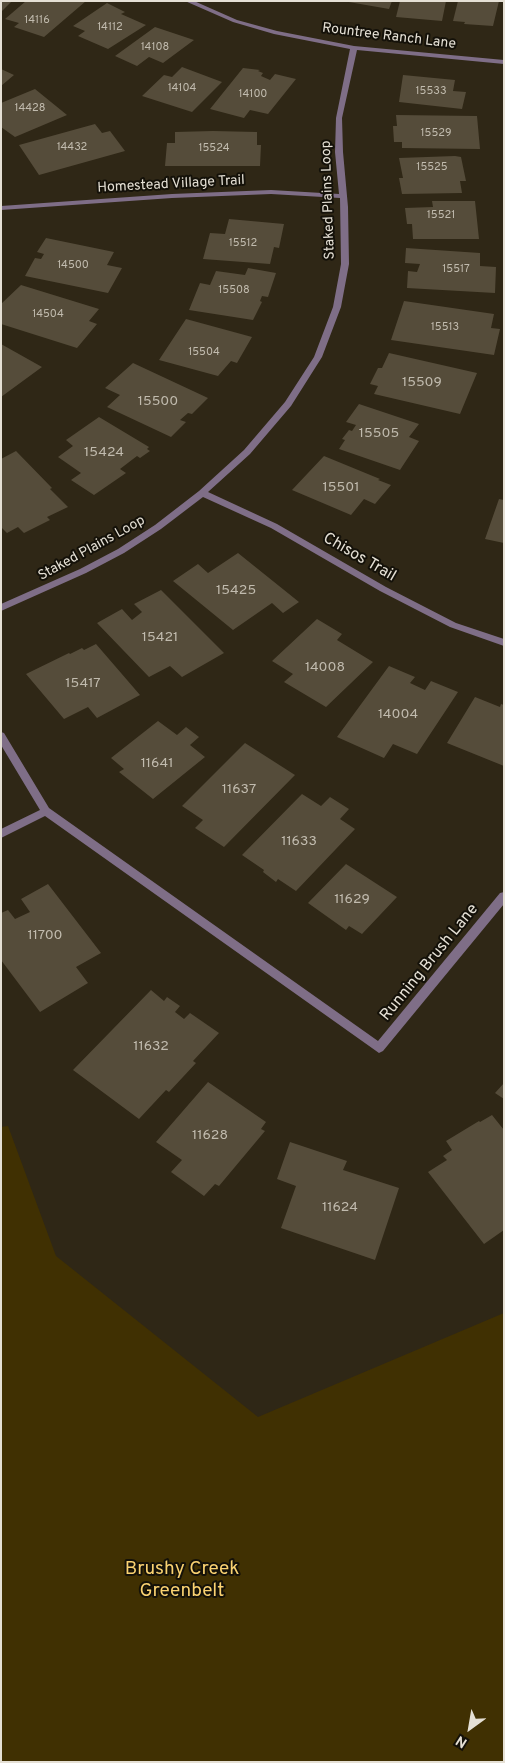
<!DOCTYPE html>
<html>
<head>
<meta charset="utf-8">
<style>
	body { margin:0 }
	#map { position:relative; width:505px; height:1763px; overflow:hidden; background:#2f2716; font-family:Overpass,sans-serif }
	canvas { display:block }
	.frame { position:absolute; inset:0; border:2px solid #e5e0d5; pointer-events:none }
	.north { position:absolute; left:445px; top:1703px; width:50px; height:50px; -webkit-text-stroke:4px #141109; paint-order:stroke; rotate:212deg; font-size:14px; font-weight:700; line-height:20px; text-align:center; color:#e5e0d5 }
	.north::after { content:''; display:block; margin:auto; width:18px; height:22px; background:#e5e0d5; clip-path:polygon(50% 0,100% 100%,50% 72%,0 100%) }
</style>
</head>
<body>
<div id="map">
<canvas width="505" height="1763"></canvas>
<div class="frame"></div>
<div class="north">N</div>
</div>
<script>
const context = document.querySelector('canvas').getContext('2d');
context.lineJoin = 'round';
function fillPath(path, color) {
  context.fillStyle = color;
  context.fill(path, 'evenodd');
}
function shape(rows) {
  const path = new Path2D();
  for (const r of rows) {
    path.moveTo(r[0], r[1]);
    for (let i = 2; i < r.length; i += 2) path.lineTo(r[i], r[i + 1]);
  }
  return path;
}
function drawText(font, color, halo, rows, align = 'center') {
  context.font = font + ' Overpass,sans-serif';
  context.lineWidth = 4;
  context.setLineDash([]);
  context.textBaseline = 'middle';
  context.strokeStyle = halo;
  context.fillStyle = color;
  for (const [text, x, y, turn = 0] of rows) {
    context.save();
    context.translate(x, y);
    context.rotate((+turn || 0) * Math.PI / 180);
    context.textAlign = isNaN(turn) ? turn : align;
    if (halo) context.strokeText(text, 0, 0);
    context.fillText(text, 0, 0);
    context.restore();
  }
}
fillPath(shape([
	[8,1126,56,1256,258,1417,504,1313,504,1762,1,1762,1,1127]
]), '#403002');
fillPath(shape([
	[1,1,12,1,1,12],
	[26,1,86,1,44,37,14,27,19,23,5,19],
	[343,1,392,1,389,9],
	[400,1,446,1,442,21,396,17],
	[458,1,499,1,493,26,464,24,465,22,453,21],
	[107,3,125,12,121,14,146,25,108,49,78,36,85,31,73,26],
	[155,27,194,40,163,63,149,57,137,66,115,56],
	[182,67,222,82,192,112,142,96,164,75,172,77],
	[243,68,260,70,258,71,263,73,261,76,270,80,275,74,296,79,268,114,250,110,244,118,210,109],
	[1,69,14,75,1,86],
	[403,75,455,80,453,91,466,92,462,109,399,102],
	[35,89,67,115,15,137,1,127,1,103],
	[396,115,477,116,480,149,402,148,402,142,394,142,393,126,397,126],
	[95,124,102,133,110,131,125,151,39,175,19,145],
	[213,131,257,132,257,145,261,145,260,166,165,166,167,143,175,143,175,132],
	[455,156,461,157,466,181,460,181,462,193,402,194,399,178,403,178,399,158],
	[432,201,475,201,479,239,413,239,412,224,407,224,405,208,433,207],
	[229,219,284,224,279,248,274,247,270,264,203,259,210,233,225,234],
	[46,238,114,252,107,265,122,268,108,293,25,276,35,258,41,259,44,254,37,252],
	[406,248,480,253,480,266,496,267,495,293,407,288,408,271,417,272,420,264,405,263],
	[248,268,276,273,268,297,262,296,260,301,262,302,253,320,189,310,200,283,210,285,216,271,245,275],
	[21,285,99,309,89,321,97,324,77,348,1,324,1,304],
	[404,301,494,314,491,328,500,329,494,355,391,340],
	[186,319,252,337,237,363,231,361,218,376,159,360],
	[1,344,42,367,1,397],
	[389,353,477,373,460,414,374,394,378,386,370,384,378,368,382,368],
	[133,363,208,398,192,414,188,413,180,420,186,422,171,437,107,407,120,395,105,388],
	[359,404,419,424,409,437,419,441,400,470,339,449,345,440,342,439,349,430,352,431,356,425,346,422],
	[99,417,149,447,147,449,150,451,140,458,137,456,120,469,126,473,94,495,71,480,81,473,58,457,73,446,66,440],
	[16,451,52,488,50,489,68,507,47,517,50,520,24,533,18,527,7,533,1,527,1,459],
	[324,456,380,479,378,480,391,485,375,504,364,499,351,515,292,490],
	[499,499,504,500,504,543,485,539],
	[238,553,299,602,283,613,272,603,233,630,173,581,198,564,208,573],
	[161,590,224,653,182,677,170,666,149,677,97,623,122,609,132,620,142,612,134,604],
	[317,619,342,634,337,640,373,662,326,707,284,682,293,674,272,661],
	[96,644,140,695,97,718,88,707,64,719,26,674,69,653,70,654,82,648,84,650],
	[389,666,415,677,410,683,425,690,431,681,458,692,417,754,393,744,384,758,337,737],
	[475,697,500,707,501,704,504,705,504,766,447,743],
	[158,721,177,735,186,727,199,737,190,745,205,757,153,799,119,772,124,769,111,758],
	[245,743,295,775,224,847,195,828,203,820,182,806],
	[302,794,321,806,330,797,349,809,340,819,355,829,296,891,278,879,276,882,263,872,264,870,242,855],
	[346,864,397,897,362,934,349,926,346,930,308,903],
	[48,884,101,953,76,967,88,983,40,1012,1,960,1,913,8,910,15,919,30,912,21,899],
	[151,990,164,1001,167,997,180,1006,175,1012,184,1019,190,1013,219,1033,193,1061,196,1063,169,1092,166,1090,139,1119,73,1070],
	[208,1082,266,1122,261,1129,265,1131,219,1186,215,1184,204,1196,171,1172,182,1160,156,1142],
	[504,1083,504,1099,495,1093],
	[492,1115,504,1130,504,1230,484,1244,428,1172,447,1160,443,1156,452,1150,446,1141,479,1121,480,1122],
	[290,1142,347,1161,343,1170,399,1188,375,1260,281,1228,296,1186,277,1179]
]), '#554c3a');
fillPath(shape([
	[185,1,194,1,237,20,277,31,354,46,504,60,504,64,357,50,342,118,343,152,348,207,349,264,341,307,322,357,291,406,250,454,208,492,277,524,386,587,456,623,504,639,504,646,450,627,380,591,271,528,203,497,161,529,124,553,86,573,1,611,1,604,80,569,118,549,155,525,199,491,244,450,285,402,314,357,333,307,341,264,340,198,271,194,172,198,1,210,1,206,172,194,271,190,339,194,335,152,336,118,350,49,274,34,233,22,185,1],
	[1,732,4,733,49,808,378,1041,500,893,504,892,504,904,383,1051,379,1053,45,816,1,838,1,829,40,810,1,745,1,732]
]), '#7f6e87');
drawText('11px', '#c1bbae', null, [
	["14116",37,21],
	["14112",110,28],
	["14108",155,48],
	["14104",182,89],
	["15533",431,92],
	["14100",253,95],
	["14428",30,109],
	["15529",436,134],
	["14432",72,148],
	["15524",214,149],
	["15525",432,168],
	["15521",441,216],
	["15512",243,244],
	["14500",73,266],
	["15517",456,270],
	["15508",234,291],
	["14504",48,315],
	["15513",445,328],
	["15504",204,353]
]);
drawText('14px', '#e5e0d5', '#141109', [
	["Rountree Ranch Lane",389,37,7],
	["Homestead Village Trail",171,185,-3],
	["Staked Plains Loop",329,200,-92],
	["Staked Plains Loop",92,549,-29]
]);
drawText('14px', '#c1bbae', null, [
	["15509",422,383],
	["15500",158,402],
	["15505",379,434],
	["15424",104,453],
	["15501",341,488],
	["15425",236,591],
	["15421",160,638],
	["14008",325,668],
	["15417",83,684],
	["14004",398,715],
	["11641",157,764],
	["11637",239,790],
	["11633",299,842],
	["11629",352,900],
	["11700",45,936],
	["11632",151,1047],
	["11628",210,1136],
	["11624",340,1208]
]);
drawText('16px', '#e5e0d5', '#141109', [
	["Chisos Trail",359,558,30],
	["Running Brush Lane",430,963,-51]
]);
drawText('19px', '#fad271', '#141109', [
	["Brushy Creek",182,1570],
	["Greenbelt",182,1592]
]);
</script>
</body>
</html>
